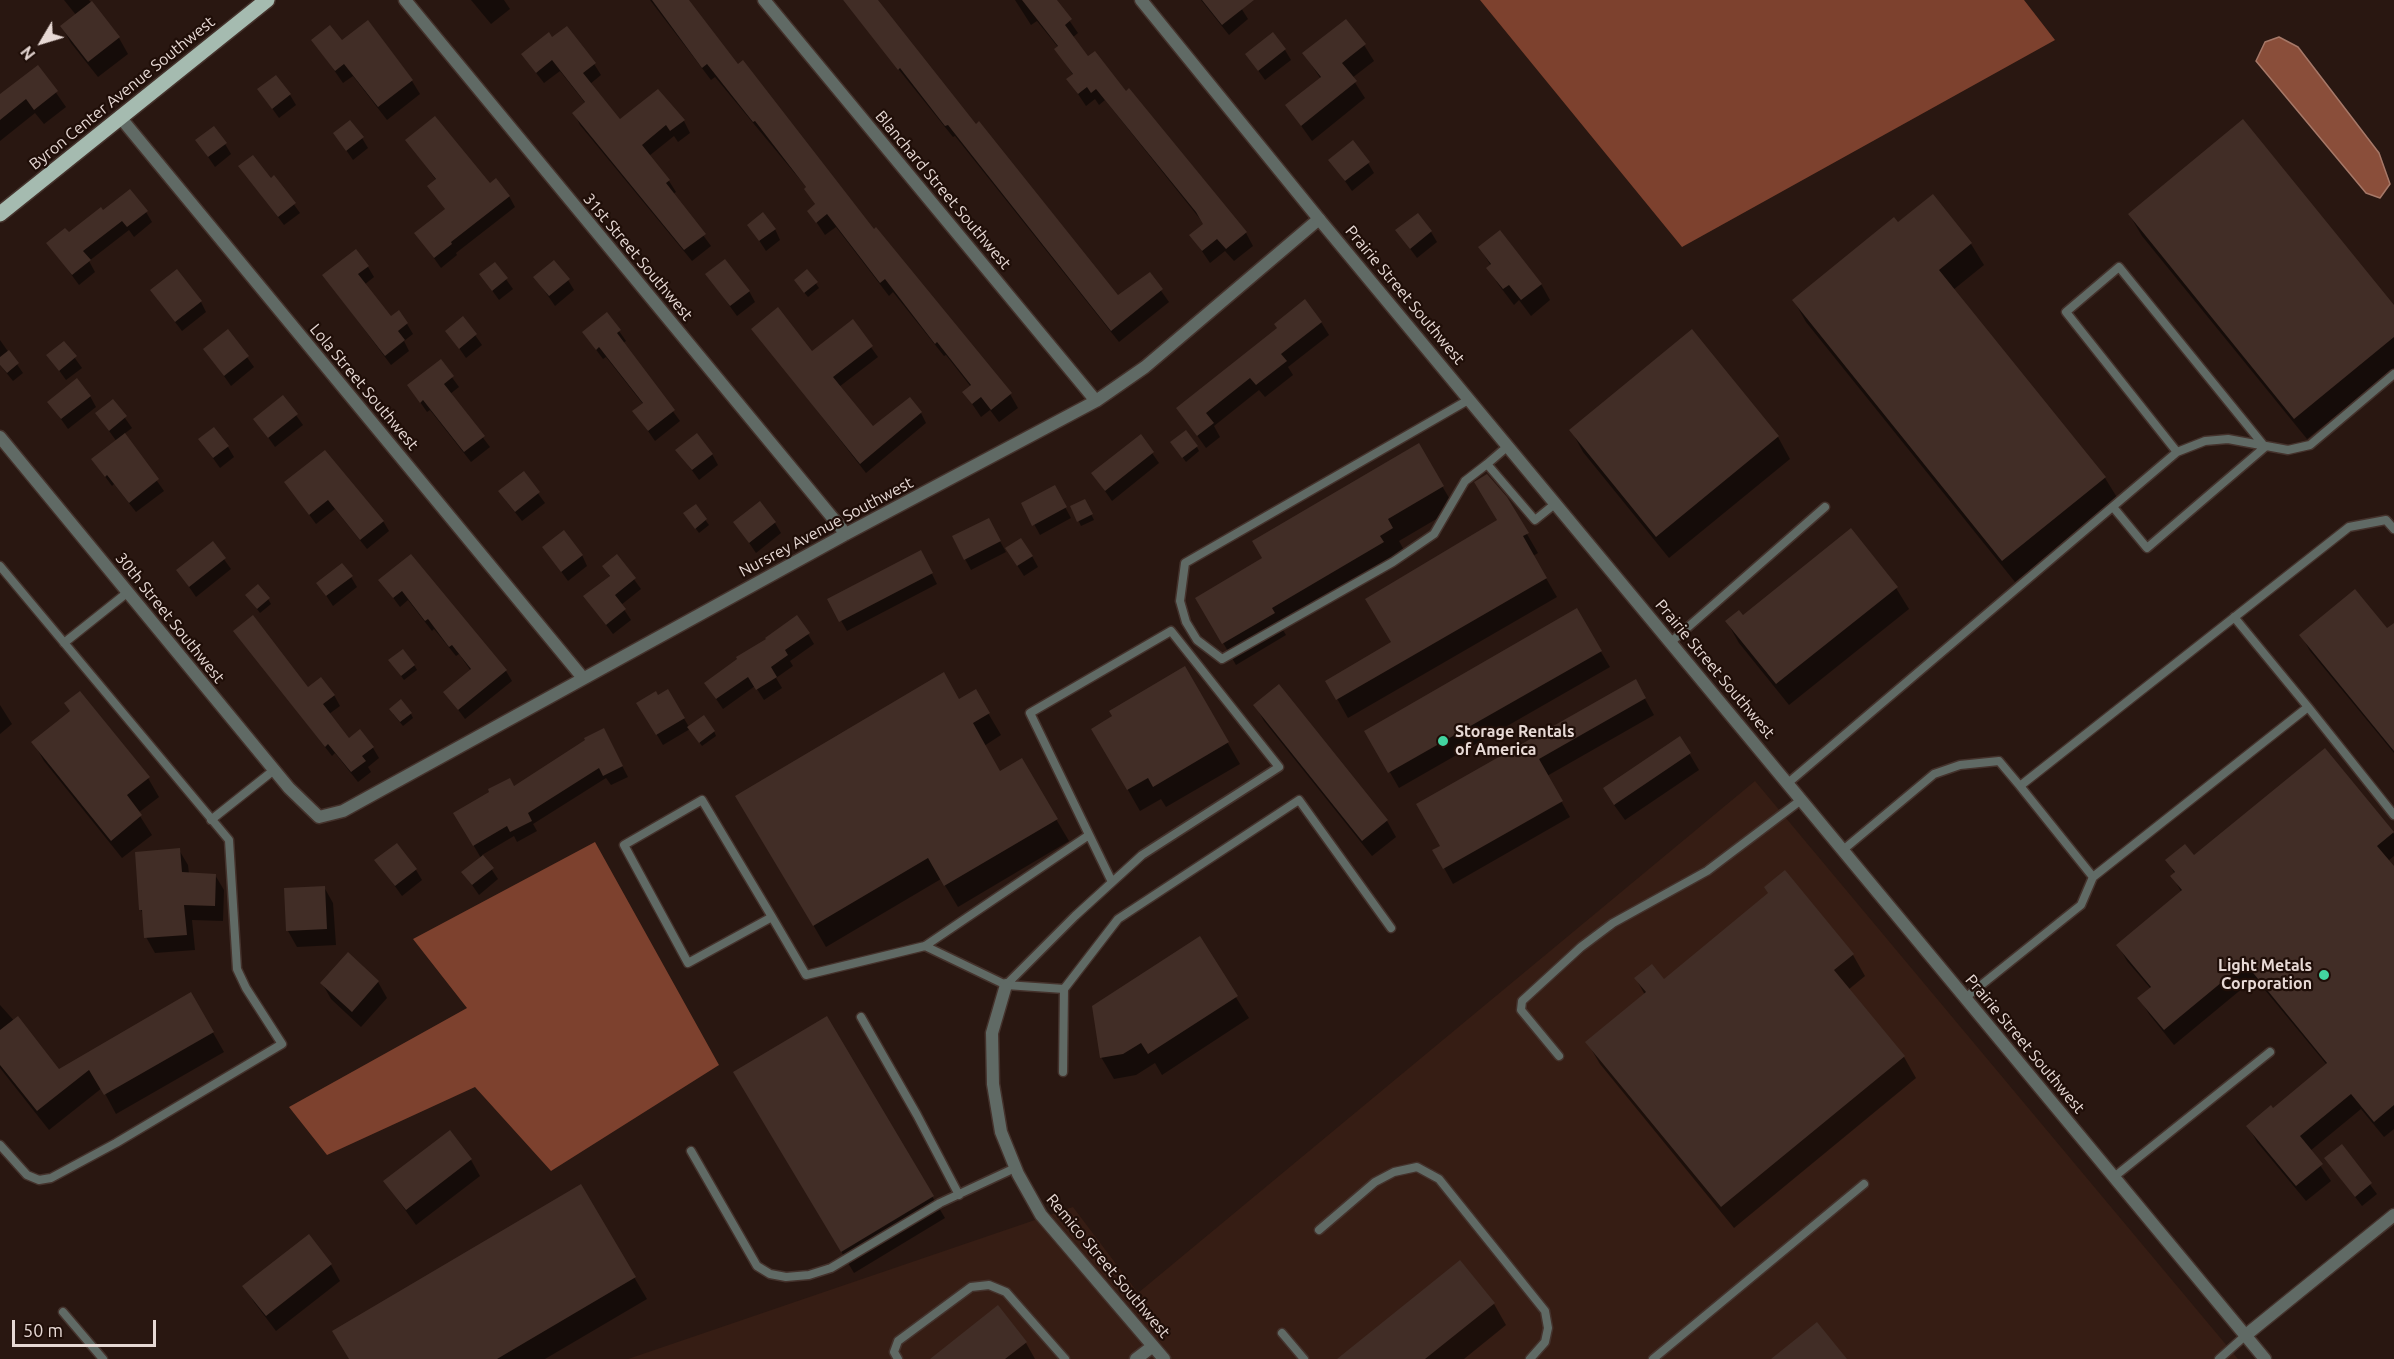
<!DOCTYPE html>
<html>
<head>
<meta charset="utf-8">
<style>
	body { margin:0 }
	#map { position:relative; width:2394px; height:1359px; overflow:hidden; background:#291711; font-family:Ubuntu,sans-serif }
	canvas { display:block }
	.north { position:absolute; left:12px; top:12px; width:60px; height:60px; -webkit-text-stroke:4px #1f0e08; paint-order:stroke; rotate:232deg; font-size:16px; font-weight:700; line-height:24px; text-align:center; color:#e7d9d5 }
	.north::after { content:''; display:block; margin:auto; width:21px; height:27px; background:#e7d9d5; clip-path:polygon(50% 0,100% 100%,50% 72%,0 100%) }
	.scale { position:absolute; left:12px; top:1320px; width:144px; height:27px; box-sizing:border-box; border:3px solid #e7d9d5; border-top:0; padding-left:8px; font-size:18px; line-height:21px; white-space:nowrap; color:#e7d9d5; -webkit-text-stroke:4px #1f0e08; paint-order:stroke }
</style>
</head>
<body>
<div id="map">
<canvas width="2394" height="1359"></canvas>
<div class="north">N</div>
<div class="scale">50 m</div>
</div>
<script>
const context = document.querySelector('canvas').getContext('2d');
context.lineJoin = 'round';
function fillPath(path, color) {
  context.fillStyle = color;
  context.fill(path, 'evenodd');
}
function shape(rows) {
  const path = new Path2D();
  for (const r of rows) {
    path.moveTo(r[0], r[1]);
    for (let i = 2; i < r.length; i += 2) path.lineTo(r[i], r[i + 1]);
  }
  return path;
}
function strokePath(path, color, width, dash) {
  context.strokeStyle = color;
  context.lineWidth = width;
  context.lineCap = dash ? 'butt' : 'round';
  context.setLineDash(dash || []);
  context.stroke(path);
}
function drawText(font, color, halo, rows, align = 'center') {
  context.font = font + ' Ubuntu,sans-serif';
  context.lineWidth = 4.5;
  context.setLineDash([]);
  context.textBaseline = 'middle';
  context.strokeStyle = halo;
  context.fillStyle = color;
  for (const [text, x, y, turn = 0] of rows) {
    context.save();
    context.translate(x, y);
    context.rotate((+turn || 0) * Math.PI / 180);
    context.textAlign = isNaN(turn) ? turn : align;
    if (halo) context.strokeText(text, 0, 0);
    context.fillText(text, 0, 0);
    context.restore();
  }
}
fillPath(shape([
	[1755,781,2238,1359,628,1359,1073,1207,1138,1293]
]), '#361d14');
fillPath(shape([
	[1480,0,2024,0,2055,40,1682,247],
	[595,842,719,1065,551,1171,475,1087,327,1155,289,1107,467,1008,413,939]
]), '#7d412e');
const water = shape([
	[2279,37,2298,47,2379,153,2390,184,2380,198,2366,193,2256,61,2265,42,2279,37]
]);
fillPath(water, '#8a4e3a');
strokePath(water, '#a67868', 1.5);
fillPath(shape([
	[64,0,89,0,119,38,128,54,98,77,71,43,62,27,76,15],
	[471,0,504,0,510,9,491,24],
	[650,0,688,0,738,66,873,231,1010,394,1018,408,999,422,990,410,981,417,964,392,971,387,946,355,944,356,893,292,889,296,836,227,825,235,809,211,816,206,807,188,715,77,711,80],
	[843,0,876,0,976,126,1118,297,1149,274,1169,302,1119,342,955,136,953,137],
	[1015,0,1055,0,1078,33,1072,38,1088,58,1125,93,1246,233,1253,246,1234,261,1225,251,1210,263,1191,235,1204,224,1105,100,1099,105,1095,99,1086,106,1068,79,1073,75,1056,49,1058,47,1037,21,1031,25],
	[1201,0,1236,0,1248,19,1229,35],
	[313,40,342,42,412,81,420,94,387,120,353,76,343,83],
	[552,40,594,64,601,75,590,84,619,121,658,91,684,121,690,133,678,142,674,136,649,156,669,181,676,192,673,194,711,246,692,261,580,125,574,113,586,104,560,71,544,83,530,65],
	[1364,45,1374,61,1352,78,1365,98,1312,141,1287,106,1321,79,1304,54],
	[1285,50,1291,60,1265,80,1247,55],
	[38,67,66,107,44,124,35,113,0,141,0,96],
	[259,90,290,95,296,105,279,118],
	[335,134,362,138,368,148,353,160],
	[407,140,509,196,515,207,456,253,457,255,441,268,416,233,446,210,429,186,436,180],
	[197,141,225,144,231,154,215,167],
	[1330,160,1368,163,1374,173,1352,191],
	[240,167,270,180,274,177,300,213,284,225],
	[1933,196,1971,244,1984,265,1953,290,2105,478,2118,499,2015,582,1806,322,1794,301],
	[103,212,146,212,152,222,134,237,129,230,89,261,95,272,79,285,48,243,69,235],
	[2129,214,2394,307,2394,369,2307,439,2142,236],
	[749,225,775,229,780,240,766,251],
	[1397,231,1431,232,1437,242,1417,258],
	[1480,248,1541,284,1550,300,1531,316,1519,300,1514,305,1498,284,1488,268,1491,266],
	[495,264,513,289,499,300,481,275],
	[368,267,374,277,364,285,391,319,407,324,413,334,404,341,409,351,391,365,324,276],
	[807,271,819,288,808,297,798,285],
	[707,275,749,291,755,302,737,316],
	[535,277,568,280,574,290,555,306],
	[158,300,201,302,206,312,182,331],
	[607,314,626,341,623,343,680,421,655,441,634,411,643,404,606,357,603,359,583,332],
	[463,318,482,345,466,358,447,331],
	[852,321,878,357,839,387,873,429,921,413,926,423,866,473,753,329,812,353],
	[1321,322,1329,335,1288,367,1293,375,1265,397,1259,390,1214,426,1220,437,1206,448,1178,409,1278,328],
	[228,331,254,367,231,386,205,349],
	[1692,331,1778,437,1790,459,1669,558,1583,452,1571,430],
	[0,340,23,373,13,381,0,365],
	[64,343,82,368,66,380,48,355],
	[440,361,459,387,450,394,490,447,471,462,430,410,427,412,409,386],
	[90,396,96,407,68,429,49,402],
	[283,397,303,425,275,447,255,419],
	[113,401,132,428,124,434,164,491,136,512,114,484,112,486,93,460,117,442,97,414],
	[1140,436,1159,463,1112,501,1093,474],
	[200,440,228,447,234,457,220,468],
	[1418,445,1455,508,1399,541,1404,550,1391,558,1395,564,1283,630,1286,635,1236,665,1197,598,1264,559],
	[1175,447,1197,447,1199,451,1186,462],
	[677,450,712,454,718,465,699,480],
	[523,473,545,503,522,521,506,501],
	[286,483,383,521,389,531,367,549,335,509,316,524],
	[1054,487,1071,518,1040,535,1023,504],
	[1506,498,1538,553,1533,556,1557,597,1348,718,1327,681,1393,643,1499,521],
	[1084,500,1094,520,1081,526,1072,507],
	[695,506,709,525,699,533,688,518],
	[735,522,775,523,781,533,756,553],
	[994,530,1006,552,971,570,965,559],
	[213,544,231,569,196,597,178,571],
	[544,548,582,555,587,566,568,581],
	[411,556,506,671,512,681,465,719,445,692,471,671,459,654,456,656,434,629,432,631,408,600,400,607,380,580],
	[617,556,641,589,621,605,631,620,613,634,585,597,610,577,604,566],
	[1032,556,1038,567,1024,576,1013,559],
	[926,562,937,584,847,631,829,600],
	[351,577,357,587,333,606,318,583],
	[1896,588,1909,609,1789,705,1739,643,1727,622],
	[247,596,268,599,271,604,260,613],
	[1576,610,1610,667,1399,788,1366,731],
	[2394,624,2394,753,2310,651,2301,635,2387,630],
	[235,631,308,689,334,695,340,706,329,714,349,740,373,748,379,758,368,767,371,772,358,782,335,753,332,756],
	[808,634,814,644,790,661,793,666,776,678,782,688,764,700,755,686,723,709,712,693],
	[393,665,414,665,417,670,404,680],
	[1184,668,1240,764,1166,807,1161,799,1140,811,1093,729],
	[1635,681,1654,715,1547,776,1570,817,1453,884,1434,850,1442,846,1418,805],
	[1279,686,1387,821,1396,837,1372,856,1264,721,1255,705],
	[668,691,689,727,714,731,716,736,702,746,690,729,663,745,638,703,658,697],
	[975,691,1001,735,984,746,1000,773,1021,760,1069,841,958,907,941,879,826,947,738,796,959,701],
	[79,693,148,778,159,797,138,813,152,835,122,858,44,761,33,742,71,712,66,704],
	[0,705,12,724,0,734],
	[393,714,411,714,413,718,403,726],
	[1680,738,1699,770,1625,820,1614,805],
	[609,741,628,777,611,785,606,778,533,824,537,831,517,842,514,836,482,855,498,879,479,895,463,872,481,858,455,814],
	[2325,750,2394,834,2394,856,2388,861,2394,868,2394,1129,2384,1137,2361,1109,2310,1151,2331,1181,2306,1201,2257,1142,2248,1126,2273,1110,2327,1065,2255,978,2174,1045,2149,1014,2139,998,2151,989,2127,961,2118,945,2182,893,2172,876,2175,874,2167,860,2194,857],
	[179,850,188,865,189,874,215,875,224,890,223,921,192,920,195,950,155,953,146,937,144,916,141,910],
	[376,860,416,870,422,880,402,896],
	[324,887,333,903,336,945,297,947,288,931],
	[1199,939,1249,1018,1162,1075,1155,1063,1136,1075,1114,1079,1101,1057],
	[1853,955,1865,976,1848,990,1904,1057,1916,1078,1734,1228,1600,1064,1587,1042,1645,995,1636,979,1664,981],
	[378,982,387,998,361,1027,331,999,322,983],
	[191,994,224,1052,116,1114,102,1088,49,1130,0,1068,0,1005,59,1071],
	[826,1018,945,1218,854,1273,747,1094],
	[2342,1147,2377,1194,2362,1206,2326,1159],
	[471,1160,480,1176,416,1225,385,1182],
	[580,1186,647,1299,545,1359,350,1359],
	[308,1236,331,1265,340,1281,276,1331,254,1302,244,1286],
	[1494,1304,1506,1325,1464,1359,1347,1359],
	[1026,1343,1035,1359,932,1359]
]), '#0007');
fillPath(shape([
	[652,0,689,0,738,64,743,60,874,229,876,227,1012,393,991,410,981,397,972,404,962,392,971,385,937,342,935,344,885,279,880,283,827,214,816,223,807,211,815,204,804,189,806,187,755,121,753,122,707,64,702,68],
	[843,0,878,0,976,124,979,121,1118,295,1150,272,1163,289,1111,331,948,125,945,126,900,68,898,70],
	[1022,0,1057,0,1072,19,1065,25,1088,56,1095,51,1126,91,1129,88,1247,232,1226,249,1217,239,1202,251,1189,235,1203,224,1196,212,1096,89,1091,93,1087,87,1078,94,1066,79,1073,74,1054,49,1058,46],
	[1202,0,1254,0,1222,25],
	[92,1,120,37,88,62,60,26],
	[1346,19,1366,44,1342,63,1357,81,1301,126,1285,105,1321,77,1302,53],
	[368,20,413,80,378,107,344,64,335,71,311,40,330,25,342,40],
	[567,26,596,63,583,73,620,119,658,89,685,120,670,131,666,125,642,145,670,180,666,183,706,234,684,250,572,113,585,102,552,60,536,73,521,54,549,32,552,37],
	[1273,32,1286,49,1258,71,1245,54],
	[38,65,58,91,34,110,26,99,0,120,0,94],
	[276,75,291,94,272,109,257,89],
	[435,116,490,183,496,178,510,196,451,242,452,244,434,258,414,233,445,209,427,186,436,179,405,140],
	[2243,119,2394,305,2394,337,2294,419,2128,214],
	[350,120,364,137,346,151,333,133],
	[214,126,227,143,208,157,195,140],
	[1353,140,1370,162,1345,181,1328,160],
	[253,155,271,178,274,175,296,203,278,217,238,166],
	[130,189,148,211,127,227,122,221,83,251,91,260,72,275,46,243,65,228,69,232,101,207,103,210],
	[1933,194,1972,243,1939,270,2106,477,2002,561,1792,300,1894,217,1898,222],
	[763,212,776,229,759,241,747,225],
	[1418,213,1432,231,1410,249,1395,230],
	[1500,230,1542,284,1521,300,1509,285,1503,289,1486,268,1491,264,1478,247],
	[356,249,369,266,358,274,391,316,399,310,408,323,398,331,405,340,385,356,322,275],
	[725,259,750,291,730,306,705,274],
	[554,260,570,279,549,296,533,277],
	[495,262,508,278,492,291,479,274],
	[177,269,202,301,175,322,150,290],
	[807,269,818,282,804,293,794,280],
	[1305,299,1322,322,1281,354,1287,361,1256,385,1250,378,1206,413,1214,423,1197,436,1176,408,1277,328,1274,324],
	[778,307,812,351,853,319,873,346,833,377,873,426,910,397,922,412,860,464,751,329],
	[607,312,621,330,617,333,675,410,648,431,632,411,643,403,599,347,596,350,582,332],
	[463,316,477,334,459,349,445,331],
	[228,329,249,356,224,376,203,349],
	[1692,329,1779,436,1656,537,1569,430],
	[64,341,77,356,59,371,46,355],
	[9,350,19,363,7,373,0,365,0,357],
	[441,359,454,376,444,384,485,436,464,452,423,400,420,403,407,385],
	[77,378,91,396,61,419,47,402],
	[283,395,298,414,268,438,253,419],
	[113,399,127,416,109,431,95,413],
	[214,427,229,446,213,458,198,439],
	[1186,430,1198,446,1182,458,1170,442],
	[125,433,159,479,129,503,107,475,105,477,91,459],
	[697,433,713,454,692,470,675,450],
	[1141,434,1154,452,1105,491,1091,473],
	[1419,443,1444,486,1388,519,1393,528,1380,536,1384,542,1272,608,1275,613,1222,644,1195,598,1262,558,1252,541],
	[325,450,384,521,360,540,328,500,309,515,284,482],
	[524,471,540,492,515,512,498,491],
	[1487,474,1507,497,1529,533,1523,536,1547,578,1336,700,1325,681,1391,642,1365,599,1497,520,1474,482],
	[1055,485,1067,507,1032,526,1021,503],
	[1085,499,1093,514,1077,522,1070,506],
	[760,501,776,522,749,543,733,522],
	[696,504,707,519,695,529,683,513],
	[989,518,1001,541,964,560,952,536],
	[1851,528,1898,587,1776,684,1725,621,1739,610,1743,615],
	[564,530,583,555,561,572,542,547],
	[1021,538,1033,556,1017,566,1005,548],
	[213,541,226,558,189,587,176,570],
	[921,550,933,573,839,622,827,599],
	[411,554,507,670,458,710,443,692,471,669,452,645,449,647,428,619,425,621,402,591,393,598,378,580],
	[617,554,636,578,615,595,626,609,606,625,583,596,610,576,602,566],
	[342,563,353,576,326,596,316,583],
	[258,584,270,598,257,609,245,595],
	[2355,589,2387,628,2394,623,2394,751,2299,635],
	[1577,608,1602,651,1388,773,1364,731],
	[253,615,308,687,321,677,335,695,323,704,349,738,360,729,374,747,362,756,366,761,351,772,328,744,325,747,233,631],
	[797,615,810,633,785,650,788,655,771,667,777,677,756,690,748,677,716,699,704,683,737,659,736,657,766,639,765,638],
	[403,649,415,665,401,676,388,660],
	[1185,666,1229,742,1153,787,1148,778,1127,790,1091,729,1112,716,1109,711],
	[944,672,959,699,976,689,990,713,973,723,1000,771,1022,758,1058,819,944,886,928,858,813,926,735,796],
	[1636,679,1646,698,1539,759,1563,801,1443,869,1432,850,1440,846,1416,804],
	[1279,684,1388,820,1362,841,1253,705],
	[668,689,685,718,656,735,636,703,656,691,658,695],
	[80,691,150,777,127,795,142,815,111,841,31,742,70,711,64,703],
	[401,699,412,713,400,722,389,709],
	[704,715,715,731,699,743,687,727],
	[604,728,623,766,603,776,599,768,528,813,532,821,510,832,507,826,473,846,453,813,489,792,488,789,510,778,514,786,585,740,584,738],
	[1680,736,1691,753,1614,805,1603,788],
	[2325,748,2394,832,2377,846,2394,866,2394,1105,2374,1122,2351,1094,2300,1136,2323,1164,2296,1186,2246,1126,2271,1105,2273,1108,2327,1063,2245,963,2164,1030,2137,998,2151,987,2116,945,2182,890,2170,876,2175,872,2165,860,2185,844,2194,855],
	[397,843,417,869,395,886,374,860],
	[180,848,182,872,216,874,215,906,184,905,187,935,144,938,142,910,139,910,135,852],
	[483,855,494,868,472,885,461,872],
	[1785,870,1854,954,1834,970,1905,1056,1721,1207,1585,1042,1646,992,1634,978,1652,964,1664,979,1768,893,1764,887],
	[325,886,327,929,286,931,284,888],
	[1200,936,1238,996,1148,1054,1141,1043,1123,1054,1100,1058,1092,1006],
	[348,952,379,981,352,1012,320,983],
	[191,992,214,1032,104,1095,89,1070,37,1111,0,1065,0,1030,18,1016,59,1069],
	[827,1016,934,1196,841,1252,733,1072],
	[450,1130,472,1159,406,1210,383,1181],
	[2342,1144,2372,1183,2355,1197,2324,1158],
	[581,1184,636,1277,497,1359,349,1359,332,1331],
	[309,1234,332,1264,266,1316,242,1286],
	[1460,1260,1495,1303,1425,1359,1337,1359],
	[998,1305,1027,1342,1005,1359,930,1359],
	[1817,1322,1847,1359,1771,1359]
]), '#412d26');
const service = shape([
	[1470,399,1185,563,1180,601,1186,622,1197,640,1222,659,1393,562,1434,534,1465,481,1487,464],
	[1508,446,1487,464,1535,520,1556,503],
	[2177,452,2205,441,2228,439,2288,450,2310,445,2394,374],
	[0,566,229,840,237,969,246,988,282,1044,116,1143,51,1178,39,1180,27,1175,0,1145],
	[1671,642,1825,507],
	[64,643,128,592],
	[2308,707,2394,815],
	[1788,783,2177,452,2066,312,2119,267,2265,447,2147,548,2113,507],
	[2020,786,2349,527,2386,520,2394,529],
	[211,820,274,770],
	[1843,850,1934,774,1960,765,1999,761,2020,786,2093,877,2081,905,1965,998],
	[2093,877,2308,707,2234,617],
	[772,917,688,963,624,845,702,800,772,917,806,975,925,946,1089,835],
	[925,946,1006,985,1064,989],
	[1006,985,1075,916,1142,855,1279,767,1171,631,1030,713,1112,882],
	[861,1017,917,1115,959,1195],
	[1559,1056,1521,1010,1522,1001,1581,947,1613,923,1707,871,1801,800],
	[1063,1072,1064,989,1118,919,1299,800,1391,928],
	[691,1151,757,1266,770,1274,786,1277,809,1275,831,1268,940,1203,1015,1168],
	[2114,1177,2270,1052],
	[1319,1230,1375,1182,1394,1172,1417,1167,1439,1179,1545,1311,1548,1328,1545,1342,1530,1359],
	[63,1312,103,1359],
	[1282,1333,1304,1359],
	[898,1359,894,1352,898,1341,971,1287,989,1285,1006,1292,1065,1359],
	[1653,1359,1864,1184],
	[2219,1359,2246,1335]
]);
const minor = shape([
	[405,0,846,534],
	[764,0,1096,401],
	[120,117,583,678],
	[0,437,289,788,319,817,343,811,846,534,1096,401,1145,367,1319,219],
	[1006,985,992,1033,993,1084,1001,1132,1018,1174,1041,1215,1164,1359],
	[2246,1335,2394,1215],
	[1136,1359,1153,1346]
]);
const tertiary = shape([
	[1141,0,1319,219,2265,1359]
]);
const primary = shape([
	[0,214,267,0]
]);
strokePath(service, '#44322c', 11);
strokePath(minor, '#44322c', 15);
strokePath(tertiary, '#44322c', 15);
strokePath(primary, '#44322c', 18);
strokePath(service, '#606a65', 8);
strokePath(minor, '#606a65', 12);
strokePath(tertiary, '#606a65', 12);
strokePath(primary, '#a5bbb0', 15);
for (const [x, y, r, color] of [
	[1443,741,6,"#43d4a0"],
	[2324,975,6,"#43d4a0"]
]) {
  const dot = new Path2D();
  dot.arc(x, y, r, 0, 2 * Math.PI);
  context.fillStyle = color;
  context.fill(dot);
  strokePath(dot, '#1f0e08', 2);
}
drawText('16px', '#e7d9d5', '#1f0e08', [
	["Byron Center Avenue Southwest",122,93,-39],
	["Blanchard Street Southwest",943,190,50],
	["31st Street Southwest",638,257,50],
	["Prairie Street Southwest",1405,295,50],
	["Lola Street Southwest",364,387,50],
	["Nursrey Avenue Southwest",826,527,-28],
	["30th Street Southwest",170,618,51],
	["Prairie Street Southwest",1715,669,50],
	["Prairie Street Southwest",2025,1044,50],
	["Remico Street Southwest",1108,1266,50]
]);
drawText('bold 16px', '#e7d9d5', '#1f0e08', [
	["Storage Rentals",1455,732],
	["of America",1455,750],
	["Light Metals",2312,966,"right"],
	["Corporation",2312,984,"right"]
], 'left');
</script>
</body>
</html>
